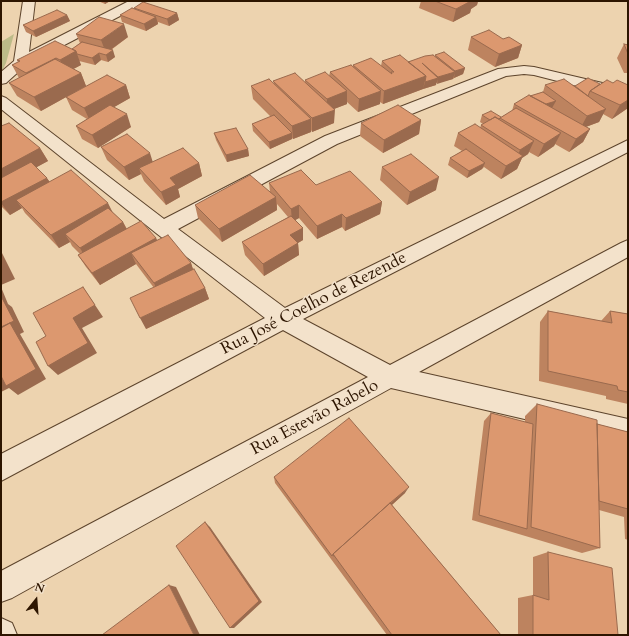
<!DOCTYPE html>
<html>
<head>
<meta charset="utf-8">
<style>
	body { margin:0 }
	#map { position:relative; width:629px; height:636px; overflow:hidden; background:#edd3af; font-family:Cardo,serif }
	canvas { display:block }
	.frame { position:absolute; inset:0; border:2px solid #2d1500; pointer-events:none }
	.north { position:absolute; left:16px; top:580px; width:40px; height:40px; -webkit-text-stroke:3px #f3e2cb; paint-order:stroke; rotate:17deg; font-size:11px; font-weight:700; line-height:16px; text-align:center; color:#2d1500 }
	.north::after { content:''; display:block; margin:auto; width:14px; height:18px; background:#2d1500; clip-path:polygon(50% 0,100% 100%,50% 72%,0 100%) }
</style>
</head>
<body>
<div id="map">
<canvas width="629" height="636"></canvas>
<div class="frame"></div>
<div class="north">N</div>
</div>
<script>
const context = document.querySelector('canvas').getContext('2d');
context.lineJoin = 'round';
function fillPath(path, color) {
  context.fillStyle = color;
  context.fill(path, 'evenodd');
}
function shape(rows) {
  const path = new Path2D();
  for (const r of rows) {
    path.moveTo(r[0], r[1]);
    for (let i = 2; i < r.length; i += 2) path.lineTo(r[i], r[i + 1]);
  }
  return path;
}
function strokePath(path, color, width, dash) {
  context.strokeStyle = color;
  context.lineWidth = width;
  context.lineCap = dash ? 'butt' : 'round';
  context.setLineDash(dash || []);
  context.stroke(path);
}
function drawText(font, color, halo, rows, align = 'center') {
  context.font = font + ' Cardo,serif';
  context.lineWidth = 3;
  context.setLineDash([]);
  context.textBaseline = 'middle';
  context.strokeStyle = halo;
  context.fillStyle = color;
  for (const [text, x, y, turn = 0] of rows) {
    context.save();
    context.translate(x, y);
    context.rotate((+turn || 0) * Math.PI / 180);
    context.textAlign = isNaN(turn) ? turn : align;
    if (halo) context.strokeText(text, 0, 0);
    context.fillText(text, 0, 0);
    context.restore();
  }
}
fillPath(shape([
	[14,34,6,63,1,73,1,42]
]), '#bcbb88');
const minor = shape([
	[23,1,35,1,29,52,129,1,145,1,143,4,26,65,6,83,1,84,1,72,14,61,23,1],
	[524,66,534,67,628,89,628,99,534,75,524,74,506,76,337,144,178,229,285,308,628,140,628,152,303,319,390,365,621,243,628,240,628,257,419,372,628,419,628,443,391,388,12,598,1,602,1,571,368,377,283,330,1,481,1,454,265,318,156,233,1,109,1,96,6,98,164,219,325,136,498,69,524,66],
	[1,618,12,623,17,635,1,635,1,618]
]);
strokePath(minor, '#5d442c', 2);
fillPath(minor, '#f3e2cb');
fillPath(shape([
	[98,1,110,1,105,4],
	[421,1,478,1,477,5,471,9,470,13,453,22,419,8],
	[134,8,177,13,179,20,169,26,158,22,158,24,146,31,122,22,120,15,134,9],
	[67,15,70,21,36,37,26,32,23,25],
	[76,34,128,37,111,50,115,57,108,62,101,60,95,65,79,61,81,65,73,69,81,73,86,86,41,111,17,96,9,83,19,78,12,65,18,62,17,60,72,49,80,43],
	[471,37,503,39,522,45,518,58,495,67,468,50],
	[624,44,628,45,628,73,624,73,617,58],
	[435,55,465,68,463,74,454,78,453,79,436,83,436,85,423,89,383,104,380,102,380,104,358,112,347,102,347,104,334,109,334,123,312,132,311,130,311,132,293,139,292,138,292,139,270,149,253,131,252,124,271,117,253,99,251,86,274,84,273,81,305,82,305,80,329,76,330,72,353,66,353,65,381,66,382,61,408,62,435,56],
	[613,83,628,85,628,108,612,119,603,114,599,122,586,127,590,129,583,142,569,152,555,144,554,146,538,157,529,152,528,154,522,158,517,169,501,179,484,167,482,169,467,178,448,165,450,158,462,151,454,146,458,133,480,128,481,125,483,124,480,122,482,115,501,117,512,111,514,104,530,96,543,92,545,85,575,86,600,84],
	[126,85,130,98,114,107,131,127,98,148,82,139,76,126,87,119,72,110,66,97],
	[421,120,419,134,383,153,360,136,361,123],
	[1,126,40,148,48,161,36,167,50,182,112,212,123,222,127,229,156,238,157,240,191,263,193,270,205,288,209,299,146,329,154,288,136,264,100,285,86,267,78,255,80,254,72,246,70,242,59,248,25,213,22,208,10,215,1,206],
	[214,133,248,149,249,156,227,162,216,140],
	[101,147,153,162,199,163,202,176,178,189,180,197,166,205,144,181,141,174,129,180,107,160],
	[382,167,436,190,407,205,380,180],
	[269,183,316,185,382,202,380,214,345,231,342,227,317,239,299,218,295,220,303,228,303,240,298,243,299,255,264,276,245,255,242,242,288,217,277,204,277,210,222,242,198,218,195,205,270,192],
	[548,311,601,321,610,311,628,314,628,404,606,399,606,396,539,381,540,322],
	[537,404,597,424,628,432,628,540,625,539,624,517,599,510,600,548,582,553,472,520,484,421,491,413,525,422,525,416],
	[274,477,405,493,392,505,501,635,387,635,275,483],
	[548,552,618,635,518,635,518,598,533,595,533,557]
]), '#bd835f');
fillPath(shape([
	[104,1,110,1,105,4],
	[471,1,478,1,477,5,471,9,470,13,453,22,456,9],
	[177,13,179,20,169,26,167,19],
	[67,15,70,21,36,37,33,31],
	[156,17,158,24,146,31,144,24],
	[124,24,128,37,106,53,101,40],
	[522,45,518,58,495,67,499,54],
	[113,50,115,57,108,62,106,55],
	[76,51,81,65,66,73,60,60],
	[99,53,101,60,95,65,92,58],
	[56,58,62,71,32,86,26,73],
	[465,68,463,74,454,78,455,71],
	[455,72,453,79,437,84,438,77],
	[81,73,86,86,41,111,34,97],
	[426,76,423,89,383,104,384,91],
	[438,78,436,85,423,89,425,82],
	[126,85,130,98,90,121,84,108],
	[347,91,347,104,326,112,327,99],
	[381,91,380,104,358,112,359,99],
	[628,100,628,108,612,119,620,105],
	[556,101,552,108,540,106],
	[606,109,599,122,580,129,587,116],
	[335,110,334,123,312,132,312,118],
	[127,114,131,127,98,148,92,135],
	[311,119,311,132,293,139,292,126],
	[421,120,419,134,383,153,384,140],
	[590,129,583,142,569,152,576,139],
	[292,133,292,139,270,149,269,142],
	[561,133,554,146,538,157,544,144],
	[534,141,528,154,522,158,517,169,501,179,506,166,515,161,520,150],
	[40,148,48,161,1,187,1,169],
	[248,149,249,156,227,162,226,155],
	[150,153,154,166,139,168,141,174,129,180,124,167],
	[199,163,202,176,178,189,180,197,166,205,161,192,170,178],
	[485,163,482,169,467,178,469,171],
	[439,177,436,190,407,205,410,192],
	[47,178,55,190,16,200,22,208,10,215,1,203,1,202],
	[276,197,277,210,222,242,219,229],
	[382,202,380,214,345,231,346,218],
	[108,203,114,215,65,234,70,242,59,248,51,235],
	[299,205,299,218,292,222,291,209],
	[342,214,342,227,317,239,317,226],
	[123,222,129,234,87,260,80,248],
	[303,228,303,240,291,247,290,235],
	[156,238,161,250,131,253,136,264,100,285,92,273],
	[298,243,299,255,264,276,263,264],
	[1,251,15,279,1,285],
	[191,263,195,275,159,295,154,283],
	[1,287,8,304,12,307,24,332,20,334,46,379,18,395,9,388,1,392],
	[83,287,103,317,82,328,97,353,58,375,48,366,73,318],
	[205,288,209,299,146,329,140,318],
	[409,487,405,493,334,557,333,555],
	[205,522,210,527,262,602,234,628,230,628],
	[169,585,176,587,200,635,194,635]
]), '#9a6a4e');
const building = shape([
	[435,1,471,1,456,9,435,1],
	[143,2,177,13,167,19,134,8,143,2],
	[132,8,156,17,144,24,120,15,132,8],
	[57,10,67,15,33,31,23,25,57,10],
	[99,17,124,24,101,40,76,34,99,17],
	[489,30,503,39,509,37,522,45,499,54,471,37,489,30],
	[55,41,76,51,60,60,56,58,26,73,12,65,20,61,17,60,55,41],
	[82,42,113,50,106,55,99,53,92,58,77,54,76,51,72,49,82,42],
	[624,44,628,45,628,54,624,44],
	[444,52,465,68,455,71,435,55,444,52],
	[400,55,426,76,384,91,353,65,371,58,392,74,391,72,394,72,382,61,400,55],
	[433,55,455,72,438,77,422,63,438,78,425,82,426,76,408,62,425,56,433,55],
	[55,59,81,73,34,97,9,83,55,59],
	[351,65,381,91,359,99,330,72,351,65],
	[325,72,347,91,327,99,305,80,325,72],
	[295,73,335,110,312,118,273,81,295,73],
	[107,75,126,85,84,108,66,97,107,75],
	[588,78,600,84,590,91,588,96,575,86,588,78],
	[269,79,311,119,292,126,251,86,269,79],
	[564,79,606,109,587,116,545,85,564,79],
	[607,80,613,83,617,80,628,85,628,100,620,105,590,91,607,80],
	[543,92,556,101,546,104,530,96,543,92],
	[529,95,590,129,576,139,514,104,529,95],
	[110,105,127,114,92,135,76,126,110,105],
	[398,105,421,120,384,140,361,123,398,105],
	[516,108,561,133,544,144,500,118,516,108],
	[491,111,501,117,499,119,495,117,490,120,482,115,491,111],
	[274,115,292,133,269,142,252,124,274,115],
	[495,117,534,141,520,150,481,125,495,117],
	[9,123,40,148,1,169,1,126,9,123],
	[475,124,523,156,506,166,458,133,475,124],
	[236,128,248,149,226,155,214,133,236,128],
	[127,134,150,153,124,167,101,147,127,134],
	[183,148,199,163,170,178,176,185,161,192,139,168,183,148],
	[466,149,485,163,469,171,450,158,466,149],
	[411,154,439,177,410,192,382,167,411,154],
	[31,162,47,178,1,202,1,178,31,162],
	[71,170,108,203,51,235,16,200,71,170],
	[301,170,316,185,350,171,382,202,346,218,342,214,317,226,299,205,291,209,269,183,301,170],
	[250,175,276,197,219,229,195,205,250,175],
	[108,208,123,222,80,248,65,234,108,208],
	[291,216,303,228,290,235,298,243,263,264,242,242,291,216],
	[141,221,156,238,92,273,78,255,141,221],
	[168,235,191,263,154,283,131,253,168,235],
	[194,269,205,288,140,318,130,298,194,269],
	[83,287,95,305,73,318,88,343,48,366,36,342,46,336,33,313,83,287],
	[1,296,14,321,1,327,1,296],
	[548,311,612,323,610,311,628,314,628,392,618,390,617,386,548,371,548,311],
	[10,323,36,369,6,386,1,376,1,328,10,323],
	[537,404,597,420,600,548,531,527,537,404],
	[491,413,533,424,527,529,479,515,491,413],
	[349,418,409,487,390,503,333,554,332,556,274,477,349,418],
	[597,424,628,432,628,509,599,501,597,424],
	[390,503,501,635,392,635,333,554,390,503],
	[205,522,259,601,230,628,176,546,205,522],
	[548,552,612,568,618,635,533,635,533,595,549,600,548,552],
	[169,585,194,635,102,635,169,585]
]);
fillPath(building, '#dc986f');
strokePath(building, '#9a6a4e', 1);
drawText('17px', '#2d1500', '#f3e2cb', [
	["Rua José Coelho de Rezende",314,304,-27],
	["Rua Estevão Rabelo",315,418,-28]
]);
</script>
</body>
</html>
